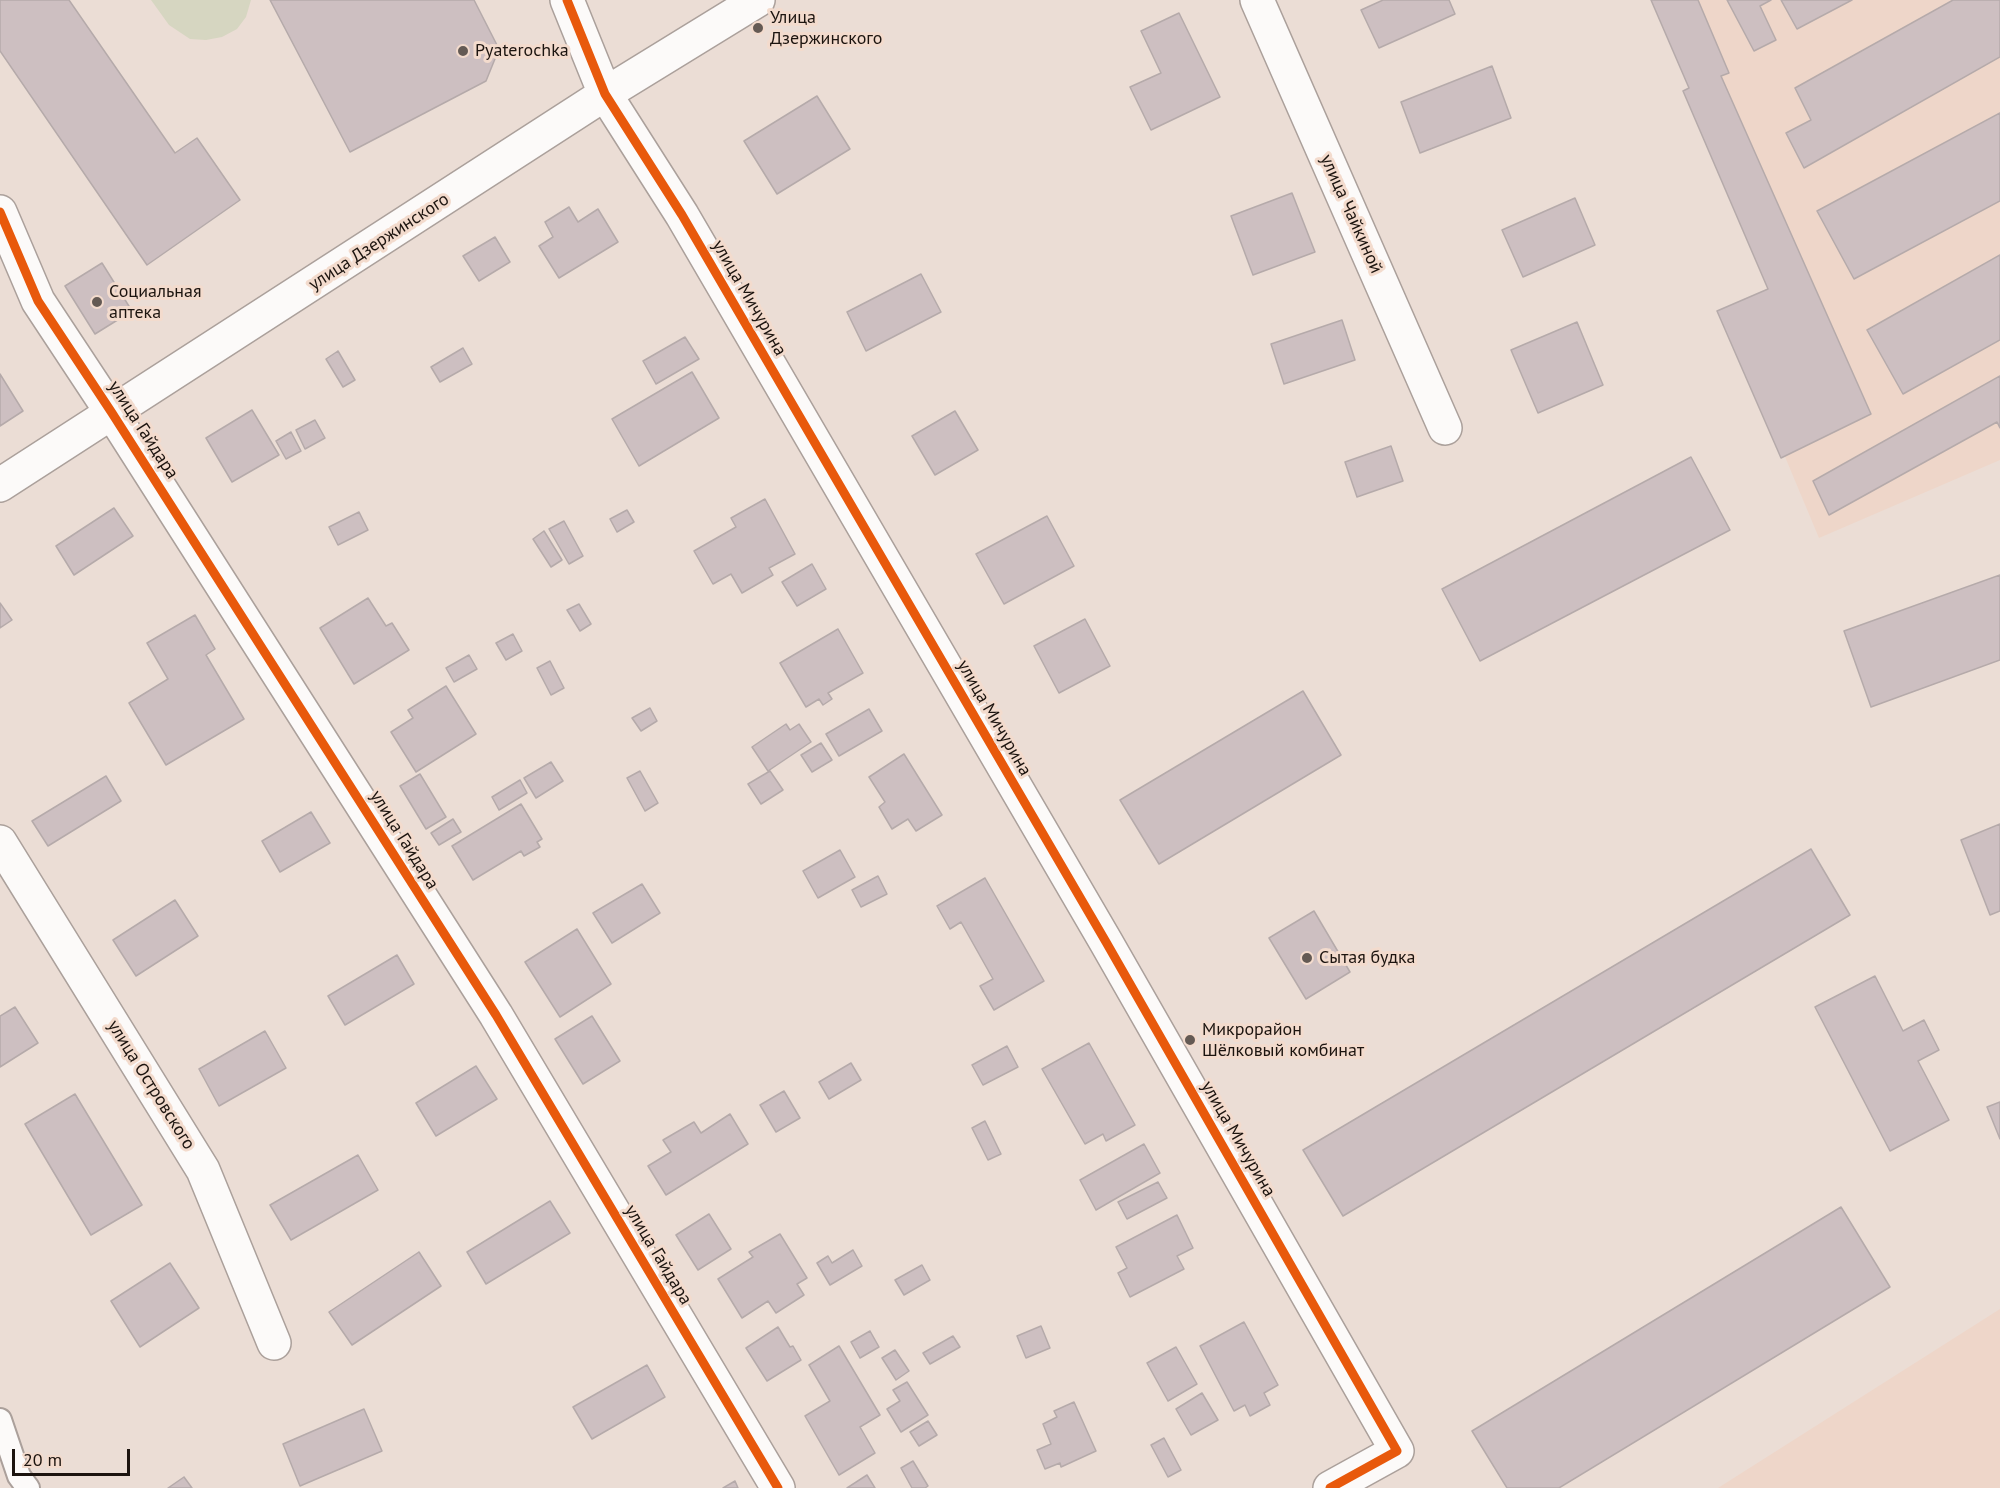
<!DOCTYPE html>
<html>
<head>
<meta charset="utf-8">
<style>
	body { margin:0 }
	#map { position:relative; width:2000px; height:1488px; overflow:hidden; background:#ebddd5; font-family:"PT Sans",sans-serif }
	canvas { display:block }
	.scale { position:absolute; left:12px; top:1449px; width:118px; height:27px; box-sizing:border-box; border:3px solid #1c140f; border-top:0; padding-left:8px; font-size:18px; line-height:21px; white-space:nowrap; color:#1c140f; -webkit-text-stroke:4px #f3dbcd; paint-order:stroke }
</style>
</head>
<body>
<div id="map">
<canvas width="2000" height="1488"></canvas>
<div class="scale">20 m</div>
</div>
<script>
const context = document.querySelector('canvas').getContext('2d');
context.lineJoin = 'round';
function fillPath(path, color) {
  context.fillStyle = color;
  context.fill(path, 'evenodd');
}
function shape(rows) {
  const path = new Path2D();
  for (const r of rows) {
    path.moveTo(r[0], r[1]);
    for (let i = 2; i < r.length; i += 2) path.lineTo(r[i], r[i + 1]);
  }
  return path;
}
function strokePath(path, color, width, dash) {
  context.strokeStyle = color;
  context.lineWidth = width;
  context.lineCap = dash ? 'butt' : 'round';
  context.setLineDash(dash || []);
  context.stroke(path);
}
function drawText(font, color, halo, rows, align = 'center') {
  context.font = font + ' "PT Sans",sans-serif';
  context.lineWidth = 6;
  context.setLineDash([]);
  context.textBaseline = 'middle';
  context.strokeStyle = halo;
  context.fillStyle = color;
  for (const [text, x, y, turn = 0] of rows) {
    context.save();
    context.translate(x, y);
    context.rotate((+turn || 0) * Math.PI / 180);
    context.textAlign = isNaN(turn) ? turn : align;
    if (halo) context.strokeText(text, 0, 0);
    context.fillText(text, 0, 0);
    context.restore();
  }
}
fillPath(shape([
	[1656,0,2000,0,2000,460,1819,538,1737,342,1787,315],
	[2000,1309,2000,1488,1718,1488]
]), '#eed6c9');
fillPath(shape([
	[151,0,251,0,246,17,237,29,222,37,206,40,190,39,169,25]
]), '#d6d6c1');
const building = shape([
	[0,0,69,0,175,153,197,138,240,200,147,265,0,51,0,0],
	[270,0,474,0,499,49,486,81,350,152,270,0],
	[1383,0,1449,0,1455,14,1379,48,1361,10,1383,0],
	[1651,0,1698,0,1729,73,1721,76,1871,414,1781,458,1717,311,1768,289,1683,91,1689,88,1651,0],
	[1727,0,1771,0,1760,6,1776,40,1754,51,1727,0],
	[1781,0,1852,0,1797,29,1781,0],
	[1953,0,2000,0,2000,57,1804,168,1786,133,1811,120,1795,88,1953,0],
	[1179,13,1220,97,1151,130,1130,87,1161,73,1141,31,1179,13],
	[1492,66,1511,118,1420,153,1401,102,1492,66],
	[817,96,850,149,777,194,744,141,817,96],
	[2000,113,2000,201,1854,279,1817,211,2000,113],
	[1292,193,1315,252,1253,275,1231,216,1292,193],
	[1575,198,1595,245,1523,277,1502,230,1575,198],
	[569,207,578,222,598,209,618,242,559,278,539,246,553,237,545,222,569,207],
	[495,237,510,262,479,281,463,256,495,237],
	[2000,255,2000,340,1903,394,1867,330,2000,255],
	[102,263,132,311,95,334,65,286,102,263],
	[921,274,941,312,866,351,847,312,921,274],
	[1342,320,1355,360,1284,384,1271,344,1342,320],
	[1577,322,1603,385,1538,413,1511,350,1577,322],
	[685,337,699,359,656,384,643,361,685,337],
	[463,348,472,364,440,382,431,367,463,348],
	[338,351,355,380,343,387,326,359,338,351],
	[692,372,719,418,639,466,612,419,692,372],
	[0,374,23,411,0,426,0,374],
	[2000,376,2000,428,1997,422,1829,515,1813,481,2000,376],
	[252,410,279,455,232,482,206,438,252,410],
	[955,411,978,450,935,475,912,436,955,411],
	[315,420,325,438,305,449,296,430,315,420],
	[291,432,301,451,286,459,276,441,291,432],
	[1391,446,1403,481,1357,497,1345,462,1391,446],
	[1691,457,1730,530,1480,661,1442,589,1691,457],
	[765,499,795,554,769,568,773,575,742,593,731,574,713,584,694,551,736,527,731,518,765,499],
	[114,508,133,536,74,575,56,546,114,508],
	[627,510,634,522,617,532,610,519,627,510],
	[359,512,368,530,338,545,329,527,359,512],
	[1047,516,1074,566,1004,604,976,554,1047,516],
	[564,521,583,556,569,564,549,529,564,521],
	[544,531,562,560,551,567,533,539,544,531],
	[812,564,826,589,797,606,782,582,812,564],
	[2000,575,2000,660,1871,707,1844,631,2000,575],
	[368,598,386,626,392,623,409,650,354,684,320,628,368,598],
	[0,603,12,620,0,628,0,603],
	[579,604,591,624,580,631,567,610,579,604],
	[195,615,215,649,206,655,244,719,166,765,129,703,168,679,147,643,195,615],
	[1085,619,1110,666,1059,693,1034,646,1085,619],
	[838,629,863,673,828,693,832,699,823,705,819,699,806,707,780,663,838,629],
	[513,634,522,651,506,660,496,643,513,634],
	[469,655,477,669,454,682,446,668,469,655],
	[550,661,564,688,551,695,537,668,550,661],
	[446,686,476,734,416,772,391,732,413,718,408,710,446,686],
	[1303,691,1341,755,1159,864,1120,800,1303,691],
	[650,708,657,721,641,731,632,718,650,708],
	[869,709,882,731,839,756,826,734,869,709],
	[786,724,790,730,799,724,811,742,768,771,752,747,786,724],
	[821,743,832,760,812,772,801,755,821,743],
	[904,754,942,815,916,831,908,819,892,829,879,807,885,802,869,777,904,754],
	[551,762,563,781,536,798,524,778,551,762],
	[640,771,658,803,645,811,627,778,640,771],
	[770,771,783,790,761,804,748,784,770,771],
	[420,774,446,817,426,829,400,786,420,774],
	[106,776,121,801,48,846,32,821,106,776],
	[520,780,527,793,499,810,492,797,520,780],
	[521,804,542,839,537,842,540,847,524,856,521,851,473,880,452,846,521,804],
	[311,812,330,843,280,872,262,841,311,812],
	[453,819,461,832,439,845,431,833,453,819],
	[2000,824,2000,911,1990,915,1961,840,2000,824],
	[1811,849,1850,915,1343,1216,1303,1150,1811,849],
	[840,850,855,877,818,898,803,871,840,850],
	[878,876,887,894,861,907,852,890,878,876],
	[985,878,1044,981,994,1010,980,986,993,979,961,922,950,929,937,906,985,878],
	[642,884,660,913,612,943,593,913,642,884],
	[175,900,198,936,136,976,113,940,175,900],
	[1314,911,1350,972,1306,999,1269,938,1314,911],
	[577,929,611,984,560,1017,525,962,577,929],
	[397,955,414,984,345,1025,328,996,397,955],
	[1875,976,1903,1031,1924,1020,1939,1050,1918,1061,1949,1120,1890,1151,1815,1007,1875,976],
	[15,1007,38,1043,0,1067,0,1016,15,1007],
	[592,1016,620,1061,583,1084,555,1039,592,1016],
	[265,1031,286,1068,219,1106,199,1069,265,1031],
	[1089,1043,1135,1125,1106,1141,1103,1134,1085,1144,1042,1069,1089,1043],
	[1007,1046,1018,1067,983,1085,972,1065,1007,1046],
	[851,1063,861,1080,829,1099,819,1082,851,1063],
	[476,1066,497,1099,436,1136,416,1103,476,1066],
	[784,1091,800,1118,776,1132,760,1105,784,1091],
	[75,1094,142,1205,91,1235,25,1124,75,1094],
	[2000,1102,2000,1139,1987,1107,2000,1102],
	[730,1114,748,1144,666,1195,648,1166,671,1152,663,1140,694,1122,701,1133,730,1114],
	[985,1121,1001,1154,988,1160,972,1128,985,1121],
	[1144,1144,1160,1173,1096,1210,1080,1180,1144,1144],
	[358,1155,378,1190,291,1240,270,1205,358,1155],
	[1158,1182,1167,1198,1127,1219,1118,1202,1158,1182],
	[550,1201,570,1233,486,1284,467,1252,550,1201],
	[1841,1207,1890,1287,1559,1488,1507,1488,1472,1431,1841,1207],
	[709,1214,731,1249,698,1270,676,1235,709,1214],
	[1177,1215,1193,1248,1177,1256,1184,1269,1130,1297,1118,1273,1127,1268,1116,1247,1177,1215],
	[780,1234,807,1278,797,1284,804,1295,776,1313,768,1301,742,1318,718,1279,753,1257,749,1252,780,1234],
	[853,1250,862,1266,830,1285,817,1263,828,1256,832,1263,853,1250],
	[419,1252,441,1286,352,1345,329,1312,419,1252],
	[170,1263,199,1308,140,1347,111,1301,170,1263],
	[922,1265,930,1280,904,1295,895,1280,922,1265],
	[1244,1322,1278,1385,1264,1393,1270,1405,1250,1416,1245,1405,1234,1411,1200,1346,1244,1322],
	[1041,1326,1050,1348,1026,1358,1017,1336,1041,1326],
	[778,1327,790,1347,793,1346,801,1360,767,1381,746,1348,778,1327],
	[870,1331,879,1347,860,1358,851,1342,870,1331],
	[953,1336,960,1347,930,1364,923,1353,953,1336],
	[839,1346,880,1415,860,1427,875,1453,839,1475,805,1416,830,1401,809,1365,839,1346],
	[1176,1347,1197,1384,1168,1401,1147,1363,1176,1347],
	[895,1350,909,1371,896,1380,882,1358,895,1350],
	[647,1365,665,1397,592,1439,573,1407,647,1365],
	[907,1382,928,1415,901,1432,887,1409,900,1401,893,1390,907,1382],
	[1202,1393,1218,1420,1191,1435,1176,1409,1202,1393],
	[1074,1402,1096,1451,1061,1467,1060,1463,1045,1469,1037,1450,1051,1444,1043,1424,1057,1417,1054,1411,1074,1402],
	[364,1409,382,1451,300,1486,283,1444,364,1409],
	[928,1421,937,1435,919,1446,910,1432,928,1421],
	[1164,1438,1181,1470,1168,1477,1151,1445,1164,1438],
	[913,1461,928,1486,925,1488,912,1488,901,1468,913,1461],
	[867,1475,875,1488,847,1488,867,1475],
	[184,1477,192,1488,168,1488,184,1477],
	[735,1481,738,1488,723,1488,735,1481]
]);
fillPath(building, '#cdbfc1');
strokePath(building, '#b5aaaa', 1.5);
const service = shape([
	[0,1420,19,1476,28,1488]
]);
const minor = shape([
	[1257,0,1445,428],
	[605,94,682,215,1106,942,1397,1451,1330,1488],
	[0,212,38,301,112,413,496,1015,778,1488],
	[0,842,203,1170,274,1343]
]);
const tertiary = shape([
	[567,0,605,94],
	[0,485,605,94,758,0]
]);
strokePath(service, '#aba09b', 26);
strokePath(minor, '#aba09b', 36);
strokePath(tertiary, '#aba09b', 36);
strokePath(service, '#fcfaf9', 22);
strokePath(minor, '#fcfaf9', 33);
strokePath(tertiary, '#fcfaf9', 33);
strokePath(shape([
	[567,0,605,94,682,215,1106,942,1397,1451,1330,1488],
	[0,212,38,301,112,413,496,1015,778,1488]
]), '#e8590c', 9);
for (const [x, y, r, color] of [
	[758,28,6,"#645a54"],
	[463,51,6,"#645a54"],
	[97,302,6,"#645a54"],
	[1307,958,6,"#645a54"],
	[1190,1040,6,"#645a54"]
]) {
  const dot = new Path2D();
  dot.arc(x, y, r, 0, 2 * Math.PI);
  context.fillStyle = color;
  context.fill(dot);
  strokePath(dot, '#f3dbcd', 2);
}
drawText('18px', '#1c140f', '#f3dbcd', [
	["Улица",770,18],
	["Дзержинского",770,39],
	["Pyaterochka",475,51],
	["Социальная",109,292],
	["аптека",109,313],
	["Сытая будка",1319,958],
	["Микрорайон",1202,1030],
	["Шёлковый комбинат",1202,1051]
], 'left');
drawText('18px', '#1c140f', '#f3dbcd', [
	["улица Чайкиной",1351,214,66],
	["улица Дзержинского",379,242,-33],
	["улица Мичурина",749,298,60],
	["улица Гайдара",143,430,57],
	["улица Мичурина",994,718,60],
	["улица Гайдара",404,840,58],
	["улица Островского",151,1085,58],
	["улица Мичурина",1238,1139,60],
	["улица Гайдара",658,1255,59]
]);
</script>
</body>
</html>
